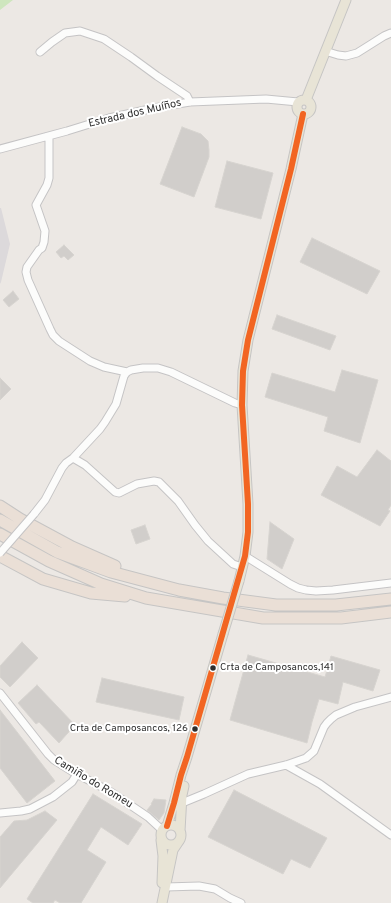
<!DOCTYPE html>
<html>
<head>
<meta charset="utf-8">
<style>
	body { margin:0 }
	canvas { display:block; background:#ece8e4 }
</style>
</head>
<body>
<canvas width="391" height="903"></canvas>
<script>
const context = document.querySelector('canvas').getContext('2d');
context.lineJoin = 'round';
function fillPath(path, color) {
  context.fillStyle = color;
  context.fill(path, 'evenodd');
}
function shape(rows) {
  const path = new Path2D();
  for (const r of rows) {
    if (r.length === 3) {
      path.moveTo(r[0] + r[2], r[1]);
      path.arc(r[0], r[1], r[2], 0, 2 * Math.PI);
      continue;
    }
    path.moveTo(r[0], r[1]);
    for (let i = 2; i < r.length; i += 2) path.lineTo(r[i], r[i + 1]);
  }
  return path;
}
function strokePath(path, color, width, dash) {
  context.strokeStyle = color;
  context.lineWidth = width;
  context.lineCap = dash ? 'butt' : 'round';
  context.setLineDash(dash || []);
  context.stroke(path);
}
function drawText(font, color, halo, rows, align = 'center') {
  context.font = font + ' Overpass,sans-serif';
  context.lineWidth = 4;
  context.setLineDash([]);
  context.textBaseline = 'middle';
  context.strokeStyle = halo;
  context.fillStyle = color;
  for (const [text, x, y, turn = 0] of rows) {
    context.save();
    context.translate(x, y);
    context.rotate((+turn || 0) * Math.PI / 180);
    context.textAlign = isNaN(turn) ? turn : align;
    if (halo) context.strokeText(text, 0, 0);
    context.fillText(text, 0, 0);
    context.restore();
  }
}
fillPath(shape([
	[0,208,1,208,10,244,1,282,0,284]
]), '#dcd9db');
fillPath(shape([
	[0,0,13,0,0,10]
]), '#cee6be');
const building = shape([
	[182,127,201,134,208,141,209,150,209,157,194,197,160,184,182,127],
	[227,161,273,173,261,219,215,207,227,161],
	[312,238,380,271,367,294,300,262,312,238],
	[64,245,74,255,68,260,64,256,61,258,56,252,64,245],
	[13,291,19,299,9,307,3,300,13,291],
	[277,315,336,336,330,350,272,329,277,315],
	[342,370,378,380,360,443,324,431,328,417,265,397,272,373,335,392,342,370],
	[0,378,11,389,0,400,0,378],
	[377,450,391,461,391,505,388,510,390,511,380,526,321,495,337,466,357,477,377,450],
	[270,522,294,539,282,569,267,559,270,522],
	[145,525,150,539,136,544,131,530,145,525],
	[22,642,38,658,10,687,0,677,0,666,22,642],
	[248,655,325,677,331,656,380,670,373,691,343,682,338,704,319,699,312,722,307,743,230,720,248,655],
	[102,678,184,697,179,720,96,702,102,678],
	[37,685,75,725,59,743,39,722,36,724,18,703,37,685],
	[0,710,55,781,27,803,0,768,0,710],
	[234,790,327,838,310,868,291,859,283,874,208,837,234,790],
	[93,794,142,824,128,845,101,827,87,850,106,862,81,903,60,903,55,900,53,903,33,903,27,899,93,794],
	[154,799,166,800,164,813,159,820,147,810,152,804,151,804,154,799],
	[45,811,57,820,0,888,0,837,14,821,27,820,45,811]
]);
fillPath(building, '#d1cecb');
strokePath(building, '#d7d4d0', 1);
const minor = shape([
	[325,51,338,55,346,56,357,53,384,36,391,33],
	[40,52,52,42,65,33,80,31,104,39,131,57,157,76,187,96,190,102],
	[49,136,49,178,47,185,36,205,45,231,44,242,42,248,39,250,27,267,26,272,28,280,50,329,53,335,59,341,90,361,104,367,127,372],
	[0,149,67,131,109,118,154,108,190,102,266,99,298,102],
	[73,458,85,465,115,492,119,493,137,484,154,481,159,482,178,501,195,525,208,541,233,564,242,567],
	[34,514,45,500,62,468,66,463,73,458,100,429,105,422,116,404,124,376,127,372,131,370,143,368,158,368,171,372,235,403,242,405],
	[245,556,290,584,298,588,306,590,316,591,333,590,391,583],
	[0,693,48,754,54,760,73,772,111,792,148,817,162,830],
	[286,765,320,784,391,835],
	[182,803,204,794,248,774,286,765,306,758,314,751,324,727,327,723,331,719,336,715,355,707,391,697],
	[0,813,21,811,30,809,53,797,72,782,77,774],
	[166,887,199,886,215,889,230,898,241,903]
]);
const major = shape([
	[304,107,7],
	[306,100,346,0],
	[239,581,245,556,248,532,248,504,242,405,243,371,248,340,291,169,303,114],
	[171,835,10],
	[167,826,174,803,181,775,187,757,223,634],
	[180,831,182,795,184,786],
	[161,840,163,856,162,883],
	[162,903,173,850,179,841]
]);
const highway = shape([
	[0,506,20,519,72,547,115,566],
	[0,520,57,552,111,572,179,590,223,598,276,605,336,605,391,599],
	[0,534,49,561,101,584,146,598,263,618,341,618,391,612],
	[0,556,43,579,91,593,125,596]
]);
strokePath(minor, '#c5c4c5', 9);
strokePath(major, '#c6c5c4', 11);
strokePath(highway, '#c6c5c4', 13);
strokePath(minor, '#fcfcfb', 7);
strokePath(major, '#e8e4d6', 9);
strokePath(highway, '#eadfd6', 11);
const minorBridge = shape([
	[0,553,34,514]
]);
const majorBridge = shape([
	[223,634,239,581]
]);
strokePath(minorBridge, '#c5c4c5', 9, []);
strokePath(majorBridge, '#c6c5c4', 11, []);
strokePath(minorBridge, '#fcfcfb', 7);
strokePath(majorBridge, '#e8e4d6', 9);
strokePath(shape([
	[167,826,174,803,181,775,187,757,245,556,248,532,248,504,242,405,243,371,248,340,291,169,303,114]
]), '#f26522', 6);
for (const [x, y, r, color] of [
	[213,668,3.5,"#2e2e2e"],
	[195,729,3.5,"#2e2e2e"]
]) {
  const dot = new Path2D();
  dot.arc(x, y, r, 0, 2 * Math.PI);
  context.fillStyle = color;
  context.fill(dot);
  strokePath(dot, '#fff', 1.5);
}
drawText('10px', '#2e2e2e', '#fff', [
	["Crta de Camposancos,141",220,668],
	["Crta de Camposancos, 126",188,729,"right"]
], 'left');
drawText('11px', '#2e2e2e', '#fff', [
	["Estrada dos Muíños",135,114,-13],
	["Camiño do Romeu",93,783,31]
]);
</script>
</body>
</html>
